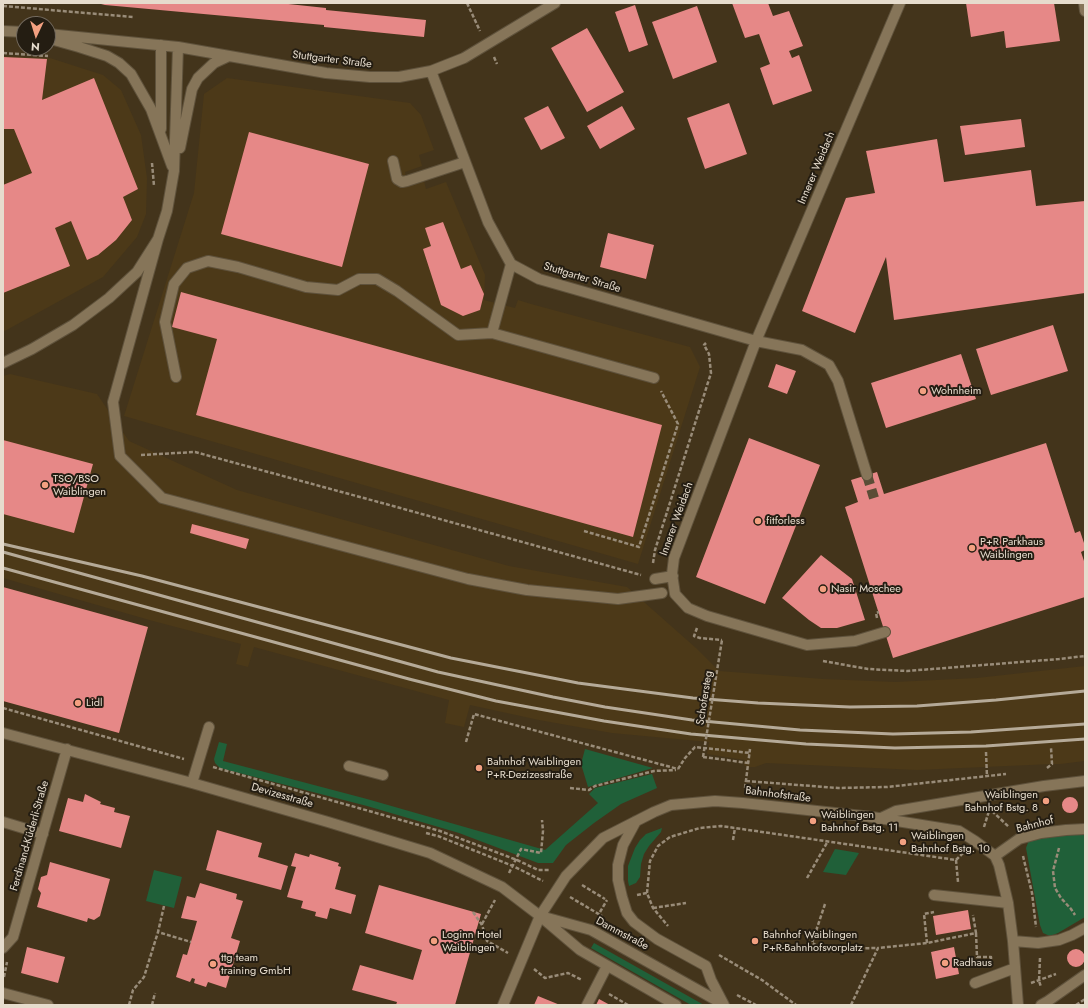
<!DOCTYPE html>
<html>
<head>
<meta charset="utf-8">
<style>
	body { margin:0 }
	#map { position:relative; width:1088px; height:1008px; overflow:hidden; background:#43341b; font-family:Jost,sans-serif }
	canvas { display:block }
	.frame { position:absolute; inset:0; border:4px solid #e6dccd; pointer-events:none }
	.north { position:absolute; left:16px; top:16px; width:40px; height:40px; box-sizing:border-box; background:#241d12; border:1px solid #72695d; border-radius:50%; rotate:184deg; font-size:11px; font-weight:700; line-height:16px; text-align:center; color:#e6dccd }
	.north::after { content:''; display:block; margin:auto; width:14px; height:18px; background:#f3a081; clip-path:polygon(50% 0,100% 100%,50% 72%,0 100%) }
</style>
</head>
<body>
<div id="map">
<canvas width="1088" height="1008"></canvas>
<div class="frame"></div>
<div class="north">N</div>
</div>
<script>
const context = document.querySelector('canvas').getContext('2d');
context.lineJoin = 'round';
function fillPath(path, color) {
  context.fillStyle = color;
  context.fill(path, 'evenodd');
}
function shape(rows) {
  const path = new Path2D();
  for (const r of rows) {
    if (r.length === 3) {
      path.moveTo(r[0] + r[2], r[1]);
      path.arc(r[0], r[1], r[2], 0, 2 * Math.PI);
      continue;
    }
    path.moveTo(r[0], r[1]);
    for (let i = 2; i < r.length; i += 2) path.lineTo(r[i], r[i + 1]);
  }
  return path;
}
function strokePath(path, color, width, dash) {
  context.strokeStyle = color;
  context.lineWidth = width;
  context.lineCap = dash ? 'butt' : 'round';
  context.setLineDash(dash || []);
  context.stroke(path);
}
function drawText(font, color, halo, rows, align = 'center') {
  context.font = font + ' Jost,sans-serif';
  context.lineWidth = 4;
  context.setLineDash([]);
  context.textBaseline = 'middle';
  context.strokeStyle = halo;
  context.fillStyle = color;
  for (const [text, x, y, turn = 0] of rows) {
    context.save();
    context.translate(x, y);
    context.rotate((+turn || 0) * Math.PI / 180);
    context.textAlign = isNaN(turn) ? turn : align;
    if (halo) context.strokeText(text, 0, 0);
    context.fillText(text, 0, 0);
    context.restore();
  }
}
fillPath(shape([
	[3,56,50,58,103,75,121,90,141,135,147,178,146,214,137,237,103,277,3,332],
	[227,78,410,103,421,115,434,150,419,155,422,166,405,172,407,181,423,177,426,189,446,182,485,275,484,300,515,308,518,300,531,304,690,347,700,367,638,564,124,416,194,193,204,94],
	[10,374,97,394,129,441,237,490,509,566,627,587,696,648,719,671,823,679,895,682,977,678,1085,666,1085,761,1060,764,1052,764,917,770,766,763,755,767,748,767,744,765,745,760,707,754,709,742,612,733,539,720,470,705,464,727,445,723,449,700,254,647,248,667,236,664,241,644,153,621,3,578,3,376]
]), '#4c3918');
fillPath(shape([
	[219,742,227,744,223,761,367,799,545,850,598,803,589,794,595,788,652,774,657,788,621,804,594,823,566,845,553,863,538,863,459,833,367,806,220,768,215,763,214,759],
	[585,749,653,768,588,787,581,764],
	[662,828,661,832,649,846,644,854,641,864,640,877,636,883,629,886,628,881,628,866,635,848,640,840,646,834],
	[1063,835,1085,835,1085,917,1058,933,1050,936,1043,933,1040,925,1026,848,1029,840],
	[835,849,859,853,846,875,823,872],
	[154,870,182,877,174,908,146,901],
	[594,943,704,1005,691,1005,591,948]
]), '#206039');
fillPath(shape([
	[101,3,279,3,326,8,326,10,426,20,424,37,324,27,324,25,105,5,101,4],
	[732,3,768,3,773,16,789,11,803,46,789,51,792,58,799,55,812,91,773,105,760,68,770,64,759,34,745,38],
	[966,3,1054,3,1060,41,1006,48,1004,31,971,37],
	[635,5,648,45,629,52,615,12],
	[697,6,717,62,673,79,652,22],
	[587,28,624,92,587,112,551,48],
	[3,57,47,59,42,100,94,78,138,189,123,197,132,220,116,240,98,255,87,260,71,221,55,228,70,266,3,293,3,185,32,173,14,129,3,129],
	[729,103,747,154,705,169,687,118],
	[548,106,565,138,541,150,524,118],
	[622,106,635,129,600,149,587,126],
	[1021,119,1025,147,965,155,960,126],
	[249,132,369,164,342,267,221,234],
	[937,139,944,182,1031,170,1036,206,1085,201,1085,293,894,320,886,257,855,333,802,311,846,198,875,193,866,151],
	[443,222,461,269,471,265,484,294,480,310,463,316,441,305,423,249,431,246,425,228],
	[608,233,654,245,646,279,600,267],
	[181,292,662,425,633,537,196,415,217,339,172,327],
	[1053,325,1068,371,991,395,976,349],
	[961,354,976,399,886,428,871,383],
	[776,364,796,371,787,394,768,387],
	[749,438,820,465,765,604,696,577],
	[3,440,93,464,74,533,3,514],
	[1046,443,1075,533,1080,531,1085,546,1085,550,1081,552,1085,564,1085,597,893,658,845,507,858,502,851,480,877,472,884,494],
	[192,524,249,539,246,549,190,533],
	[821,555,852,579,865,620,837,628,821,628,809,620,782,598],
	[3,587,148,627,119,733,3,701],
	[85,794,101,802,100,804,115,808,114,812,130,816,121,848,59,831,68,798,83,802],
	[1070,805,8],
	[217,830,262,843,258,857,288,866,281,890,206,870],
	[295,853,309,857,310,854,339,863,338,866,341,867,335,889,356,895,351,914,330,908,327,919,315,916,316,912,301,908,303,901,287,897,296,867,291,866],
	[50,862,110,879,100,916,94,920,88,918,87,922,37,907,41,893,38,889,41,877,47,875],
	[200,883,237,894,236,899,243,901,231,938,240,941,226,988,208,982,206,987,194,983,195,979,192,978,190,982,176,977,183,954,187,955,197,921,181,918,187,896,195,898],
	[379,885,481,914,455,1005,396,1005,397,1002,352,990,360,965,413,980,422,950,365,933],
	[968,910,971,929,936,935,933,916],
	[27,947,65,957,58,983,21,973],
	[954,947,959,974,936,979,931,952],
	[1076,958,9],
	[538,996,560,1005,534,1005],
	[599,999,610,1005,596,1005]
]), '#e68887');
strokePath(shape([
	[867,475,874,498]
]), '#5b4d36', 10, [10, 5]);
const minor = shape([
	[1084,3,1085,11],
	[3,31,24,32],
	[48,34,178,47,326,73,370,77,399,77,431,71,464,58,555,3],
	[54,40,79,47,107,56,119,63,131,74,151,109,172,166],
	[161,45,161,129],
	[431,71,488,222,511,264,539,279,756,341,802,350,829,365,838,381,867,475],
	[180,148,192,89,198,78,214,63,229,56],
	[393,161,397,179,402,182,407,181,465,162],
	[158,239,113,402,120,456,162,498,468,579,527,590,618,599,662,593],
	[492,333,654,378],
	[3,363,32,349,73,325,109,298,137,272,158,239,167,211,174,171,178,47],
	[176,377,165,322,174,284,187,268,208,261,238,267,306,287,338,290,359,279,377,279,397,291,458,335,492,333,511,264],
	[655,579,673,576],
	[885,632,855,641,807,645,707,616,688,608,675,594,672,574,674,558,756,341,900,3],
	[3,733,192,783,328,822,430,853,502,887,540,916,580,950,676,1005],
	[349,766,383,775],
	[192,783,209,727],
	[879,819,896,811,1044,786,1085,781],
	[636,821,623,845,618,865,618,880,622,897,627,913,634,922,657,939,706,966,711,980,724,1005],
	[3,822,43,834],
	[995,856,1019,839,1041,833,1066,830,1085,829],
	[934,895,1008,903],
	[544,917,591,930,723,1004],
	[1013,941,1038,943,1059,940,1072,935,1085,928],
	[3,948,13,937,67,749],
	[975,983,1015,968],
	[3,993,48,1005],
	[503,1005,540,916,566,876,603,838,654,812,671,805,715,801,743,803,872,817,959,831,975,841,995,856,999,865,1008,903,1013,941,1018,1005],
	[587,1005,607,966],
	[1041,1005,1048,1001,1085,975]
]);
strokePath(minor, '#5f523c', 12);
strokePath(shape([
	[467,3,480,31],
	[3,6,133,17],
	[3,53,48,56],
	[494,57,497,64],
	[152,163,154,186],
	[141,455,195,452,393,506,641,575],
	[584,531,639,547,678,424,661,391],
	[1084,561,1085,561],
	[653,563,655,550,711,373,709,354,704,345,706,343],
	[877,618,876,613,879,612],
	[697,628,694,636,700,638,722,640],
	[823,661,868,669,907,671,1059,659,1085,656],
	[3,708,184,759],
	[466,742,474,714,678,769],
	[986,752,987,777],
	[703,757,749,763],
	[213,767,440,831,517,860,538,870,550,870],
	[1047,768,1052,764,1051,748],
	[678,769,685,758,695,747,750,753],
	[746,781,838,788,887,787,1006,774],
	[570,788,589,790,595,786,654,771,676,770],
	[745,788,750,749],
	[992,811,1009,827],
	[984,827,989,811],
	[426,833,438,836,513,866,543,881],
	[733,840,735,828],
	[1059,848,1053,871,1055,888,1061,898,1071,909,1075,915],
	[1023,856,1032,893,1036,927],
	[956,860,958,882],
	[509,873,521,849,541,853,543,831,542,820],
	[807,878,828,841],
	[582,885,605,899],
	[647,893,650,861,658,846,670,837,700,828,721,826,956,860,963,853],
	[637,895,647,893,653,908,668,926],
	[570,897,602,916],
	[825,904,812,943,823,949,878,948],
	[164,906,158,932,191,942],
	[653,908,686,903],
	[473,912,482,925,487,941,508,953],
	[600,912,607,900],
	[482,924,495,900],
	[976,933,977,957,991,957,991,960],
	[927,943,924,914,934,912],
	[719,955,762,980,796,1005],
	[1040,958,1039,981,1041,987],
	[534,969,545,978,568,973,582,980],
	[4,977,7,962],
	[1031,983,1056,974],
	[609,994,628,1005],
	[737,995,756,1005],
	[129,1005,133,990,144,977,158,932],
	[152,1005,155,993],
	[851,1005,878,948,927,943,976,933,973,915],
	[1076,1005,1085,999]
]), '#998c79', 2.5, [4, 2]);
strokePath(minor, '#867559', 10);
strokePath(shape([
	[3,544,142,576,451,658,578,683,693,698,758,703,850,707,917,706,996,700,1085,691],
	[3,552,438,672,553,697,605,707,692,720,800,730,893,734,971,732,1085,724],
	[3,568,409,679,496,701,604,721,691,734,806,744,895,748,986,746,1085,739]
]), '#b5aa98', 3);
strokePath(shape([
	[703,757,722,640]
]), '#998c79', 2.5, [4, 2]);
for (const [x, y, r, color] of [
	[923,391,4,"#f3a081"],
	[45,485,4,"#f3a081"],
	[758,521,4,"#f3a081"],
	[972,548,4,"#f3a081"],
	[823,589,4,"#f3a081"],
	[78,703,4,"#f3a081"],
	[479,768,4,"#f3a081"],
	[1046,801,4,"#f3a081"],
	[813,821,4,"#f3a081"],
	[903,842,4,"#f3a081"],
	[434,941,4,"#f3a081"],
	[755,941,4,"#f3a081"],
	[945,963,4,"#f3a081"],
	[213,964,4,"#f3a081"]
]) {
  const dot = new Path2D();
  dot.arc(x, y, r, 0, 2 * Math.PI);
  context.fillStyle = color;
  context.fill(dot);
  strokePath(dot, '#241d12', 1.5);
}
drawText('11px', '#e6dccd', '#241d12', [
	["Stuttgarter Straße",332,60,7],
	["Innerer Weidach",817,168,-67],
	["Stuttgarter Straße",582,278,17],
	["Innerer Weidach",677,519,-70],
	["Schofersteg",705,698,-81],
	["Bahnhofstraße",778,795,7],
	["Devizesstraße",282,796,16],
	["Bahnhof",1035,825,-14],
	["Ferdinand-Küderli-Straße",30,836,-74],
	["Dammstraße",622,934,28]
]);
drawText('11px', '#e6dccd', '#241d12', [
	["Wohnheim",931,391],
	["TSO/BSO",53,479],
	["Waiblingen",53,492],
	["fitforless",766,521],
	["P+R Parkhaus",980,542],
	["Waiblingen",980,555],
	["Nasir Moschee",831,589],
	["Lidl",86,703],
	["Bahnhof Waiblingen",487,762],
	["P+R-Dezizesstraße",487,775],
	["Waiblingen",1038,795,"right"],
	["Bahnhof Bstg. 8",1038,808,"right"],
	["Waiblingen",821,815],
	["Bahnhof Bstg. 11",821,828],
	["Waiblingen",911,836],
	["Bahnhof Bstg. 10",911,849],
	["Loginn Hotel",442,935],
	["Waiblingen",442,948],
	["Bahnhof Waiblingen",763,935],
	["P+R-Bahnhofsvorplatz",763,948],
	["ttg team",221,958],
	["training GmbH",221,971],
	["Radhaus",953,963]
], 'left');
</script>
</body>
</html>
